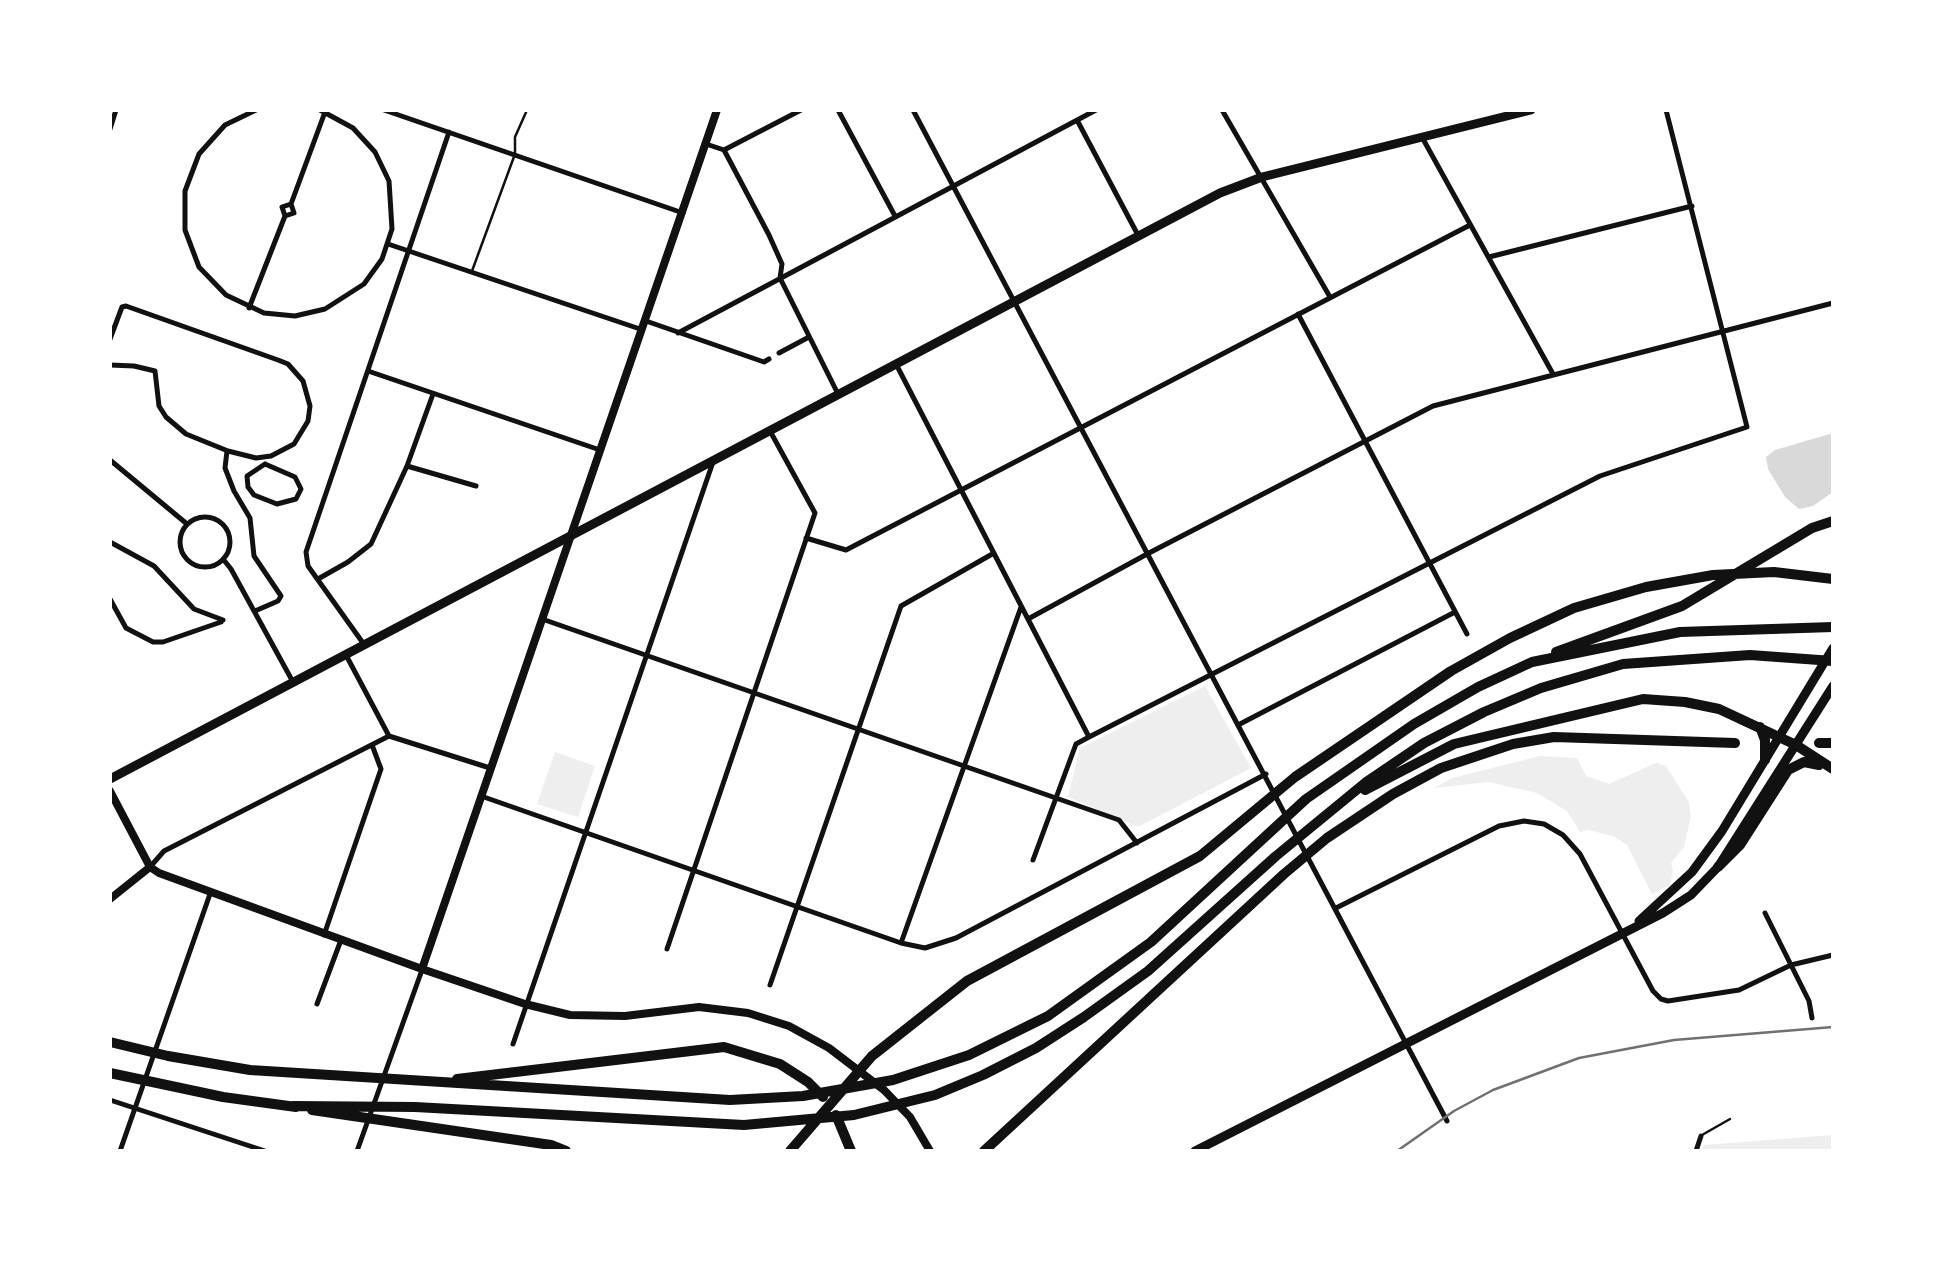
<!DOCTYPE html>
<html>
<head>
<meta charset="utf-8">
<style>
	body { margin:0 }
	#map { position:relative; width:1943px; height:1261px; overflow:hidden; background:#fff; font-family:Jost,sans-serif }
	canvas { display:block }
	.frame { position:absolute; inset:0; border:112px solid #fff; pointer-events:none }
</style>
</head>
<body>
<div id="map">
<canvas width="1943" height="1261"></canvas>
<div class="frame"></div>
</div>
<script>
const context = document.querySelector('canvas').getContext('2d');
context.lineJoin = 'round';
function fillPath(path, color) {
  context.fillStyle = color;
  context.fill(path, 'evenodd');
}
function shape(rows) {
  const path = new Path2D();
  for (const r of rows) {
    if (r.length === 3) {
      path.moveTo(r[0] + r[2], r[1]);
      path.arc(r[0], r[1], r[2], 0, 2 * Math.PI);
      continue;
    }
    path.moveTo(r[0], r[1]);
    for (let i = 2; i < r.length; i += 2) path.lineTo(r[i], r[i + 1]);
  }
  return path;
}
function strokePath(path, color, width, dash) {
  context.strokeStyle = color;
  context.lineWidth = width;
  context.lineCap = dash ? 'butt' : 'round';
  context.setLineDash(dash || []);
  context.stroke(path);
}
fillPath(shape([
	[1205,686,1251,768,1138,827,1068,797,1080,748],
	[555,752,595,766,578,817,537,804],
	[1540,756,1577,758,1586,776,1609,784,1656,763,1666,766,1689,802,1691,816,1684,847,1671,863,1673,871,1670,885,1652,894,1627,845,1615,837,1589,830,1580,832,1567,811,1537,793,1488,782,1434,788,1452,778],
	[1833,1135,1833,1151,1702,1151,1704,1145]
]), '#eee');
fillPath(shape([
	[1833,433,1833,492,1813,506,1799,509,1785,497,1768,469,1766,457,1775,450]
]), '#d9d9d9');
strokePath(shape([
	[472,271,515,154,515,137,527,110],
	[1702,1135,1730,1119]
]), '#111', 2.5);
strokePath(shape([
	[256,110,225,125,199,154,185,191,185,230,199,267,226,295,264,313,295,316,325,309,364,284,382,259,392,229,389,181,375,152,353,128,320,110],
	[384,110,683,213],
	[838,110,895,216],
	[913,110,1447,1121],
	[1222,110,1330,297],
	[1077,120,1139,237],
	[110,129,116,110],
	[1423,139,1553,374],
	[706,144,724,150,769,235,782,264,780,278,838,394],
	[724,150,801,110],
	[291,204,325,112],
	[388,244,640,329],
	[1489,257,1692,206],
	[249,308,285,216,282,207,291,204,294,213,285,216],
	[1298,314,1467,634],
	[646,321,764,362,769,359],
	[678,333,1096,110],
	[110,339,122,307,126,306,278,360,288,364,303,381,310,406,308,421,294,444,271,456,256,458,228,451,186,434,166,417,159,406,155,371,134,366,110,365],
	[779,353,809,337],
	[896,364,1089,737],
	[368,371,600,450],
	[227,451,225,468,234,491,250,518,254,556,281,596,278,601,255,611],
	[110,460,187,524],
	[265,464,295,477,301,489,296,499,277,504,254,495,248,487,247,476,265,464],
	[407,466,476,486],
	[205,542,25],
	[806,538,846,550,1470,225],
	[110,542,154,566,194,609,223,620],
	[223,559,231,569,293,682],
	[318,579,348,562,371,544,407,466,433,394],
	[110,599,126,628,153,642,163,642,221,622],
	[542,619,1119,820,1137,843],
	[1028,619,1149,553,1433,406,1833,303],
	[363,643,308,566,306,552,449,132],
	[346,655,389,736,490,768],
	[1240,724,1455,612],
	[481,796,901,943,925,948,956,938,1266,774],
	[1033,860,1076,744,1089,737,1600,476,1747,427,1666,110],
	[150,867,164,851,389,736],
	[1336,908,1499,826,1524,821,1544,824,1563,835,1580,854,1653,991,1661,999,1668,1001,1739,990,1791,965,1833,955],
	[1765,913,1809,1001,1812,1018],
	[324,935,381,769,372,745],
	[901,943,1021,607],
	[667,949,815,513,770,431],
	[770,985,901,606,994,553],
	[317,1004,341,940],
	[513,1044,713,462],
	[110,1100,265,1151],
	[120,1151,210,894],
	[357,1151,422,970],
	[1696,1151,1701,1136]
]), '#111', 5);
strokePath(shape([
	[110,791,150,867,159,873,422,969,525,1004,570,1015,625,1016,699,1007,748,1013,789,1026,829,1048,884,1090,910,1117,930,1151],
	[110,899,150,867],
	[422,969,717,110]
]), '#111', 8);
strokePath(shape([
	[110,779,1220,193,1262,177,1531,110],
	[1639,921,1692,872,1722,831,1833,648],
	[1195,1151,1663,913,1691,895,1718,867,1833,686]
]), '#111', 9);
strokePath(shape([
	[1556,652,1682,606,1812,528,1833,521],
	[1760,727,1765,740,1765,760],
	[1819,743,1833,743],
	[1365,790,1454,744,1643,699,1685,702,1719,709,1796,745,1833,769],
	[1718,867,1740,845,1788,770,1804,762,1819,765],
	[110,1042,168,1056,250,1070,730,1100,803,1096,893,1080,969,1055,1048,1016,1151,942,1306,799,1414,724,1478,687,1532,662,1680,632,1833,627],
	[110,1073,223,1097,296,1107],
	[457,1079,724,1047,780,1064,808,1082,823,1097],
	[293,1106,415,1107,744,1125,854,1115,935,1095,983,1075,1036,1048,1084,1017,1148,971,1276,856,1365,783,1424,743,1484,712,1541,688,1623,664,1750,655,1833,661],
	[312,1110,551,1145,566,1151],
	[836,1115,851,1151],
	[790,1151,872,1056,967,981,1200,856,1295,777,1451,671,1510,638,1574,608,1646,587,1713,575,1774,572,1833,579],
	[984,1151,1284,874,1327,838,1393,794,1441,768,1513,744,1554,737,1735,743]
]), '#111', 10);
strokePath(shape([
	[1397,1151,1454,1111,1493,1090,1579,1058,1674,1040,1833,1027]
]), '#707070', 2.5);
</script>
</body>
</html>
